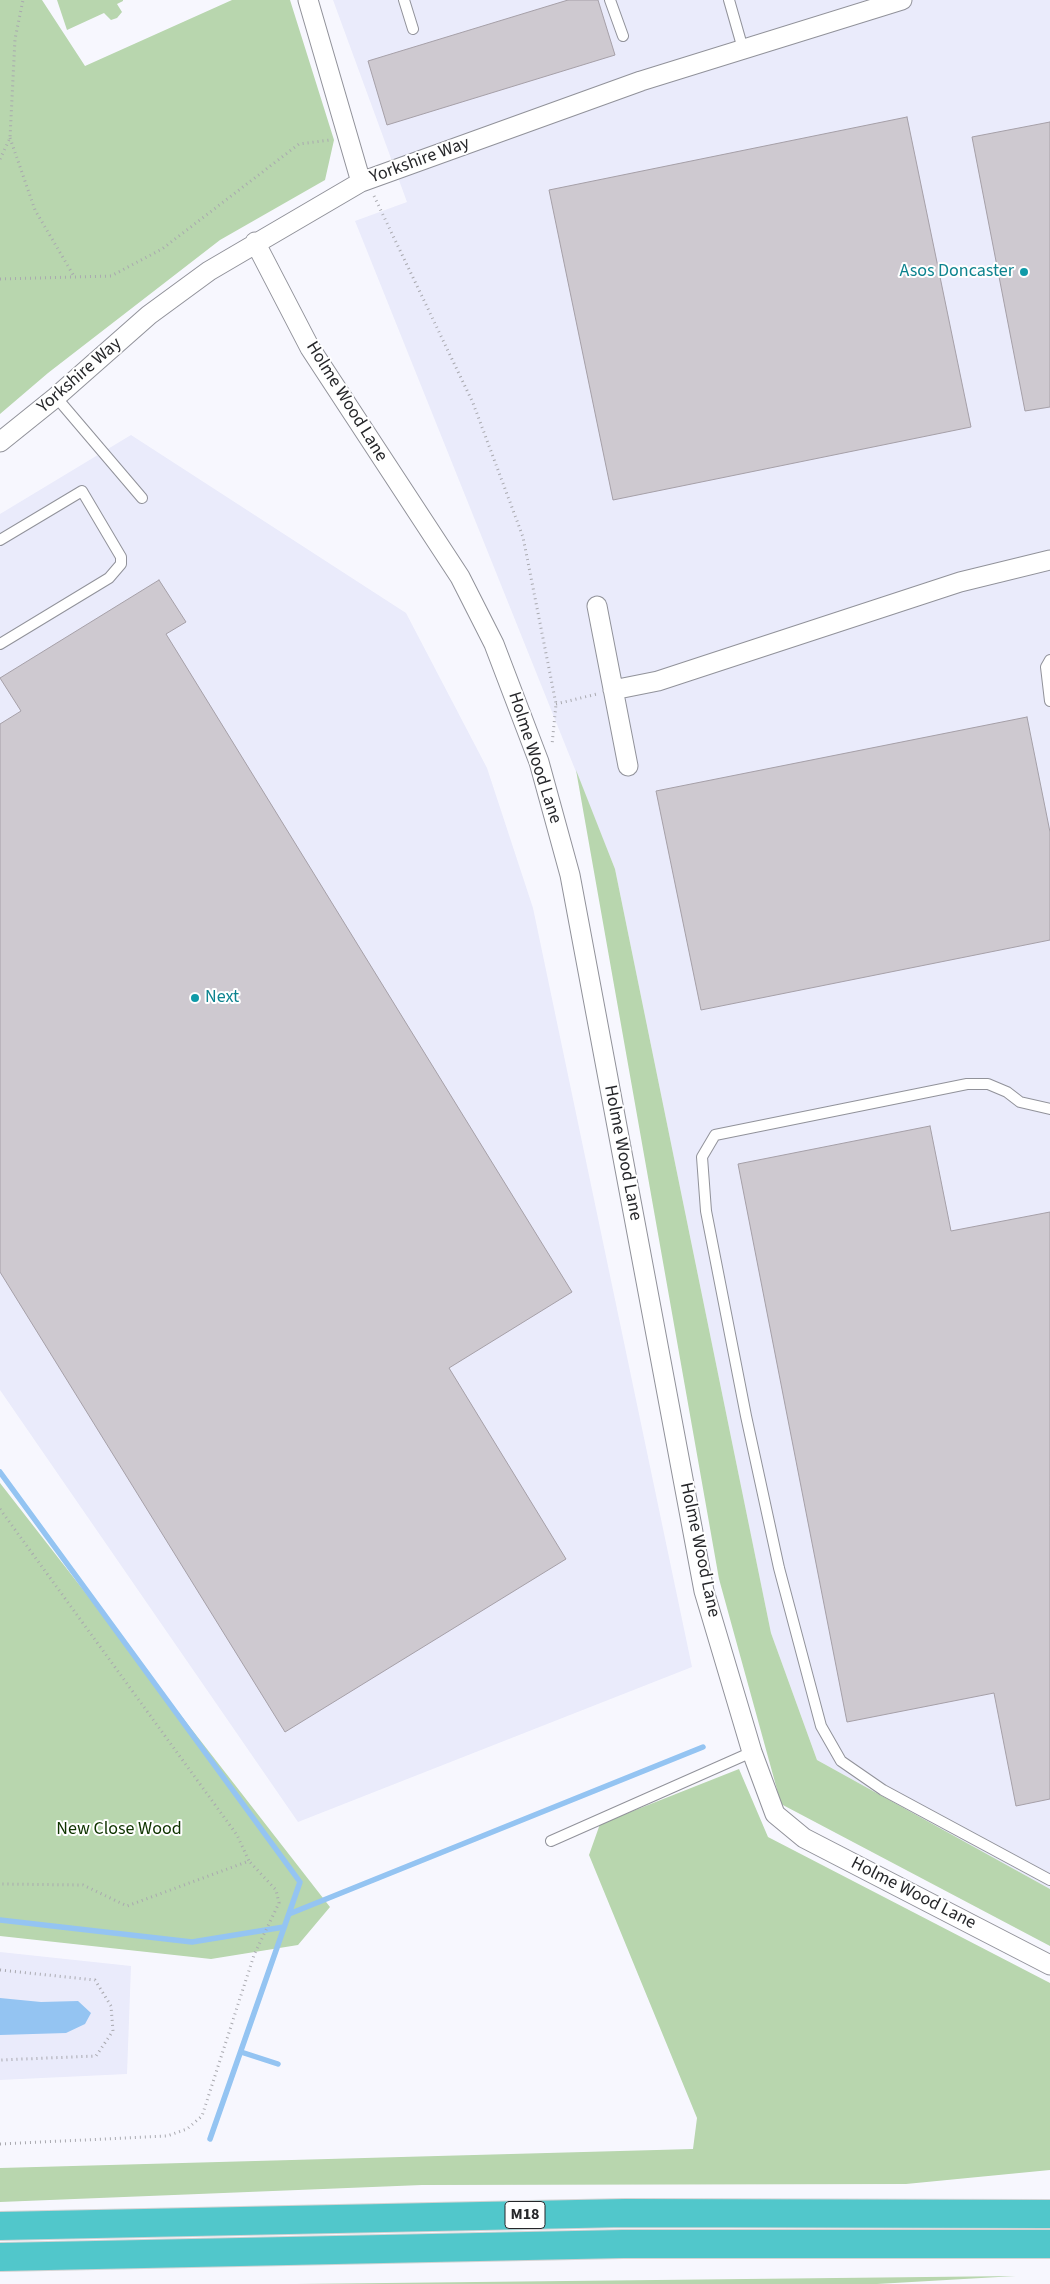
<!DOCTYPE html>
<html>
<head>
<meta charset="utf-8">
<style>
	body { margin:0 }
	canvas { display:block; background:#f7f7fe }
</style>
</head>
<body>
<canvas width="1050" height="2284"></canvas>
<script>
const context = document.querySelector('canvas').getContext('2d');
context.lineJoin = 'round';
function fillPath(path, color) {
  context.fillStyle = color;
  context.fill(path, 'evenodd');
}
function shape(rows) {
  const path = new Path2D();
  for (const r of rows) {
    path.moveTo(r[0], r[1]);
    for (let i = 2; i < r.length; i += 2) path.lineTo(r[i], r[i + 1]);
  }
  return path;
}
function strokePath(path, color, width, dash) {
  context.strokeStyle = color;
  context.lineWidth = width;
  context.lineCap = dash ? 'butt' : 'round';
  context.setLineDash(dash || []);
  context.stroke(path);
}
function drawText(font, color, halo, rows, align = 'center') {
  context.font = font + ' "Source Sans 3",sans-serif';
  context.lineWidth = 4;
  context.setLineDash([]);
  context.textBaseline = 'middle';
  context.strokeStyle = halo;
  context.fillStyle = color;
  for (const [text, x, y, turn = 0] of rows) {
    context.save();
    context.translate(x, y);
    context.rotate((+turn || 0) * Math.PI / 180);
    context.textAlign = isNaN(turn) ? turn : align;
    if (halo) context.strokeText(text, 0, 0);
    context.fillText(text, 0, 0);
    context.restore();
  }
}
fillPath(shape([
	[333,0,1050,0,1050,1889,817,1760,771,1633,615,869,355,221,407,202],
	[131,435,406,613,487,768,533,908,692,1667,298,1822,0,1390,0,514],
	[0,1952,131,1966,127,2074,0,2080]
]), '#eaebfb');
fillPath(shape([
	[0,0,42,0,85,66,232,0,290,0,334,140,325,180,220,240,48,373,0,414],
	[57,0,123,0,123,1,117,4,122,12,117,18,111,20,104,13,67,30],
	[576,770,615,869,771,1633,817,1760,1050,1889,1050,1946,781,1804,719,1579],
	[0,1483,330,1907,298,1945,211,1959,0,1936],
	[739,1769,768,1837,1050,1983,1050,2170,906,2184,422,2185,0,2202,0,2168,693,2149,697,2118,589,1855,600,1824],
	[1016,2276,877,2284,296,2284]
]), '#b8d6ae');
fillPath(shape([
	[0,1998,41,2002,78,2001,91,2013,85,2024,66,2033,0,2035]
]), '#94c4f2');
strokePath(shape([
	[0,1472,300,1882,210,2139],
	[289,1914,703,1747],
	[0,1920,192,1942,284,1927],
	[241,2052,278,2064]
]), '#94c4f2', 5.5);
const building = shape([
	[568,0,598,0,615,55,387,125,368,61,568,0],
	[907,117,971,427,613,500,549,190,907,117],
	[1050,122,1050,407,1025,411,972,137,1050,122],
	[159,580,186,622,166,634,572,1292,449,1368,566,1559,285,1732,0,1272,0,724,21,711,0,678,159,580],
	[1027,717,1050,832,1050,940,701,1010,656,791,1027,717],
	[930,1126,951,1231,1050,1212,1050,1799,1016,1806,994,1693,847,1722,738,1164,930,1126]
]);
fillPath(building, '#cec9d0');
strokePath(building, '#a6a0a8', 1);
const lane = shape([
	[404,0,413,29],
	[610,0,623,36],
	[729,0,743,49],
	[56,397,142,498],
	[0,540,82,491,121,557,121,564,109,578,0,644],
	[1050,660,1046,667,1050,701],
	[1050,1109,1020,1102,1007,1092,988,1084,967,1084,715,1135,702,1157,706,1211,746,1416,779,1568,821,1726,841,1761,883,1790,1050,1880],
	[551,1841,752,1752]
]);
const street = shape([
	[308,0,361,182],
	[255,242,310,348,460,577,494,644,539,762,570,875,704,1591,752,1752,775,1814,804,1838,1050,1965],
	[0,442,56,397,149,315,209,271,361,182,641,81,902,0],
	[597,606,628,766],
	[613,690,658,681,960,582,1050,560]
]);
const highway = shape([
	[0,2226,625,2213,1050,2214],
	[0,2257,623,2244,1050,2244]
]);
strokePath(lane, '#91929a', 12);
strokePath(street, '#91929a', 21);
strokePath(highway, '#d4d4d4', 30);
strokePath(shape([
	[10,138,35,210,75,278],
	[0,159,10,138,15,39,23,0],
	[374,196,473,403,523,537,556,704,552,745],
	[0,279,111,276,162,249,299,144,330,140],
	[556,704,597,694],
	[0,1509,237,1835,249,1861,127,1906,83,1885,0,1884],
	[0,1970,95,1980,111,2006,113,2031,96,2056,0,2060],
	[0,2144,167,2136,187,2129,202,2116,254,1955,279,1903,276,1890,249,1861]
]), '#a9a9af', 3, [1, 4]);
strokePath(lane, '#fff', 10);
strokePath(street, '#fff', 19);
strokePath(highway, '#51c7cb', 28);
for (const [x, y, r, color] of [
	[1024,272,5,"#0f9aa8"],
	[195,998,5,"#0f9aa8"]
]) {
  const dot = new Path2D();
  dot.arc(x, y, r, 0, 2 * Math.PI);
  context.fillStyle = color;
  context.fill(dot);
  strokePath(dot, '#fff', 2);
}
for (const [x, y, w] of [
	[525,2215,40]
]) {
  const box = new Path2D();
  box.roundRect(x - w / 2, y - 13.5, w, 27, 4);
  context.fillStyle = '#fff';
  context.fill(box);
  strokePath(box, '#26272a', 1);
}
drawText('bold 16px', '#26272a', null, [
	["M18",525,2215]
]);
drawText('18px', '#26272a', '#fff', [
	["Yorkshire Way",420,161,-20],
	["Yorkshire Way",80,376,-41],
	["Holme Wood Lane",346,402,58],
	["Holme Wood Lane",534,758,72],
	["Holme Wood Lane",622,1153,79],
	["Holme Wood Lane",699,1550,78],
	["Holme Wood Lane",913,1894,27]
]);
drawText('18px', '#0d838f', '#fff', [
	["Asos Doncaster",1014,272],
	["Next",205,998,"left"]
], 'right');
drawText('18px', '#0f3400', '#fff', [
	["New Close Wood",119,1830]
]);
</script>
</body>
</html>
